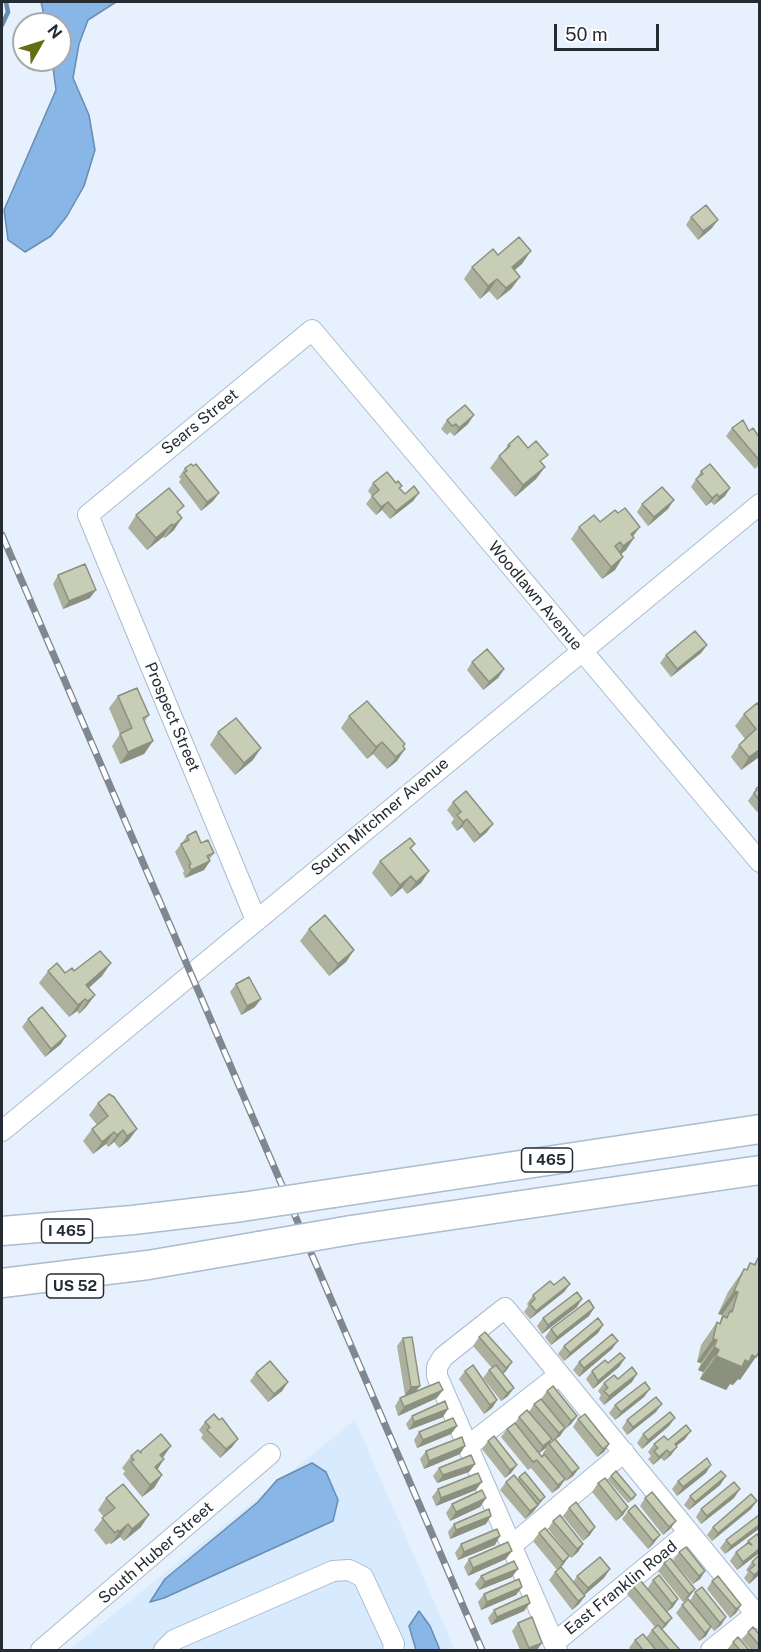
<!DOCTYPE html>
<html>
<head>
<meta charset="utf-8">
<style>
	body { margin:0 }
	#map { position:relative; width:761px; height:1652px; overflow:hidden; background:#e6f1fd; font-family:"Public Sans",sans-serif }
	canvas { display:block }
	.frame { position:absolute; inset:0; border:3px solid #242b32; pointer-events:none }
	.north { position:absolute; left:12px; top:12px; width:60px; height:60px; box-sizing:border-box; background:#fff; border:2px solid #a7aaad; border-radius:50%; rotate:51deg; font-size:16px; font-weight:700; line-height:24px; text-align:center; color:#242b32 }
	.north::after { content:''; display:block; margin:auto; width:21px; height:27px; background:#646e16; clip-path:polygon(50% 0,100% 100%,50% 72%,0 100%) }
	.scale { position:absolute; left:554px; top:24px; width:105px; height:27px; box-sizing:border-box; border:3px solid #242b32; border-top:0; padding-left:8px; font-size:18px; line-height:21px; white-space:nowrap; color:#242b32; -webkit-text-stroke:4px #fff; paint-order:stroke }
</style>
</head>
<body>
<div id="map">
<canvas width="761" height="1652"></canvas>
<div class="frame"></div>
<div class="north">N</div>
<div class="scale">50 m</div>
</div>
<script>
const context = document.querySelector('canvas').getContext('2d');
context.lineJoin = 'round';
function fillPath(path, color) {
  context.fillStyle = color;
  context.fill(path, 'evenodd');
}
function shape(rows) {
  const path = new Path2D();
  for (const r of rows) {
    path.moveTo(r[0], r[1]);
    for (let i = 2; i < r.length; i += 2) path.lineTo(r[i], r[i + 1]);
  }
  return path;
}
function strokePath(path, color, width, dash) {
  context.strokeStyle = color;
  context.lineWidth = width;
  context.lineCap = dash ? 'butt' : 'round';
  context.setLineDash(dash || []);
  context.stroke(path);
}
function drawText(font, color, halo, rows, align = 'center') {
  context.font = font + ' "Public Sans",sans-serif';
  context.lineWidth = 4.5;
  context.setLineDash([]);
  context.textBaseline = 'middle';
  context.strokeStyle = halo;
  context.fillStyle = color;
  for (const [text, x, y, turn = 0] of rows) {
    context.save();
    context.translate(x, y);
    context.rotate((+turn || 0) * Math.PI / 180);
    context.textAlign = isNaN(turn) ? turn : align;
    if (halo) context.strokeText(text, 0, 0);
    context.fillText(text, 0, 0);
    context.restore();
  }
}
fillPath(shape([
	[355,1420,455,1650,69,1650]
]), '#d7eafe');
const water = shape([
	[41,2,116,2,88,20,79,44,73,78,89,115,95,150,84,186,67,216,51,236,25,252,8,240,4,210,56,90,52,60,60,60,60,24,46,24,41,2],
	[312,1463,326,1472,338,1500,333,1521,164,1598,150,1602,165,1579,258,1502,277,1480,312,1463],
	[419,1611,430,1626,440,1650,416,1650,409,1626,419,1611]
]);
fillPath(water, '#87b6e7');
strokePath(water, '#698cb1', 1.5);
strokePath(shape([
	[2,25,8,12,6,2]
]), '#698cb1', 4.5);
const minor = shape([
	[256,920,88,515,312,330,760,862],
	[2,1131,760,504],
	[468,1446,559,1375],
	[511,1546,624,1452],
	[554,1643,689,1532],
	[41,1650,270,1454],
	[164,1650,174,1640,333,1571,349,1570,363,1577,394,1644,393,1650],
	[557,1650,437,1376,437,1367,443,1357,505,1308,760,1619],
	[711,1650,756,1614]
]);
const highway = shape([
	[334,1193,760,1129],
	[351,1230,760,1170],
	[2,1231,133,1220,242,1207],
	[2,1283,148,1265,259,1246]
]);
strokePath(minor, '#aabcce', 22);
strokePath(highway, '#aabcce', 31);
strokePath(minor, '#fff', 20);
strokePath(highway, '#fff', 28);
const rail = shape([
	[2,535,482,1650]
]);
strokePath(rail, '#7f8791', 7);
strokePath(rail, '#fff', 4.5, [14]);
const highwayBridge = shape([
	[242,1207,334,1193],
	[259,1246,351,1230]
]);
strokePath(highwayBridge, '#aabcce', 31, []);
strokePath(highwayBridge, '#fff', 28);
fillPath(shape([
	[691,217,712,228,698,240,686,225],
	[498,255,522,264,514,270,520,277,511,289,497,300,489,291,480,299,464,279,472,267],
	[447,420,468,424,454,436,450,432,447,435,441,429],
	[732,428,749,431,759,437,759,465,755,469,726,436],
	[508,445,542,463,545,467,536,479,515,497,490,468,499,456,503,452],
	[185,468,219,493,213,501,201,511,179,482,181,479,179,477],
	[701,471,730,488,725,496,714,505,711,502,706,506,691,487],
	[373,483,396,483,402,486,400,488,405,494,419,493,413,501,390,519,382,510,376,515,366,504,372,496,368,491],
	[642,504,668,509,648,526,637,512],
	[178,513,174,530,165,538,163,537,147,550,128,528,136,515],
	[600,522,633,537,626,550,621,554,615,570,602,579,571,539,579,527],
	[58,575,90,598,63,609,53,584],
	[707,645,701,653,671,677,660,663,666,655],
	[472,662,504,669,498,678,483,690,467,670],
	[118,696,149,715,144,722,153,741,144,754,120,764,112,746,120,734,109,708],
	[759,706,759,757,741,770,731,757,739,745,745,739,735,726,744,714],
	[349,716,403,746,397,761,387,769,373,754,367,759,341,728],
	[218,732,253,760,235,775,210,745],
	[759,786,759,810,757,812,748,801,756,789],
	[453,802,487,832,474,843,462,827,457,831,451,823,454,819,447,810],
	[187,836,201,843,214,853,209,860,210,861,204,870,185,878,183,873,184,871,175,852],
	[415,844,411,849,429,871,421,883,407,894,402,888,391,897,372,873,380,861],
	[309,929,354,950,346,962,329,976,300,941],
	[48,971,65,973,74,971,102,976,89,988,95,995,86,1007,79,1014,77,1011,69,1017,39,983],
	[236,984,255,1007,241,1015,230,992],
	[28,1019,61,1044,45,1057,22,1027],
	[98,1103,137,1129,128,1141,119,1148,114,1142,108,1147,106,1144,93,1154,83,1141,92,1129,97,1125,89,1115],
	[758,1258,740,1380,738,1379,733,1385,730,1384,726,1390,700,1379,703,1372,698,1370,701,1363,697,1362,701,1345,717,1322,719,1323,720,1321,722,1315,718,1314,728,1292,744,1269,746,1270,750,1263,753,1265],
	[570,1284,564,1292,530,1319,524,1312,528,1306,527,1304,533,1295,554,1285],
	[577,1307,542,1334,537,1326,543,1318],
	[594,1308,589,1316,551,1345,545,1337,551,1329],
	[603,1325,598,1333,564,1361,558,1354,564,1346],
	[479,1337,512,1362,506,1371,503,1374,508,1396,501,1401,483,1378,489,1370,492,1368,473,1346],
	[403,1338,420,1386,415,1392,437,1398,398,1416,395,1406,400,1398,409,1395,405,1395,397,1346],
	[612,1349,579,1377,573,1370,579,1362],
	[625,1358,619,1367,593,1389,586,1379,592,1371,608,1363],
	[465,1371,497,1400,492,1408,484,1414,459,1379],
	[256,1373,288,1382,282,1391,268,1402,250,1381],
	[618,1379,632,1382,604,1405,599,1399,601,1395,598,1391,604,1383],
	[547,1391,577,1416,571,1424,565,1429,560,1436,555,1439,579,1468,573,1476,566,1481,565,1480,559,1488,552,1493,531,1468,528,1470,501,1437,507,1429,515,1423,519,1417,529,1412,534,1404,541,1399],
	[551,1440,553,1441,549,1444,543,1453,544,1454,542,1457,539,1453,546,1448],
	[644,1397,615,1420,609,1413,615,1405],
	[656,1412,627,1435,622,1428,627,1420],
	[412,1416,443,1417,409,1430,406,1424],
	[578,1419,609,1444,604,1452,597,1457,573,1427],
	[205,1422,238,1439,232,1447,220,1458,201,1438,203,1435,199,1430],
	[457,1426,451,1434,417,1448,414,1440,419,1432],
	[669,1426,642,1449,637,1443,643,1434],
	[685,1439,676,1446,671,1455,664,1461,661,1458,653,1465,648,1459,651,1456,648,1452,654,1444,668,1440],
	[488,1441,517,1465,511,1473,505,1478,482,1449],
	[141,1451,163,1458,157,1469,162,1475,154,1488,142,1497,123,1474,125,1471,122,1468,131,1456],
	[426,1451,460,1454,424,1469,420,1459],
	[475,1464,469,1472,437,1483,433,1476,439,1468],
	[706,1473,677,1496,672,1489,678,1481],
	[611,1476,636,1495,634,1499,628,1503,608,1480],
	[726,1476,720,1485,689,1510,684,1505,690,1496],
	[519,1477,545,1497,532,1513,525,1519,500,1490,506,1482,517,1480],
	[598,1483,628,1507,623,1515,616,1521,592,1492],
	[438,1489,476,1490,436,1506,432,1497],
	[106,1498,141,1527,124,1541,120,1537,111,1544,109,1543,106,1545,94,1530,104,1517,98,1510],
	[486,1498,480,1507,450,1521,446,1513,452,1504],
	[645,1498,676,1521,670,1529,663,1535,640,1506],
	[734,1498,701,1524,696,1517,701,1509],
	[757,1501,751,1509,712,1541,707,1535,713,1527],
	[576,1502,590,1535,583,1541,563,1516,569,1508],
	[635,1505,654,1543,648,1549,622,1519,628,1511],
	[759,1515,725,1554,720,1548,726,1540],
	[553,1521,583,1544,578,1552,571,1558,548,1529],
	[454,1524,486,1524,450,1539,448,1532],
	[539,1533,569,1556,563,1565,557,1570,533,1541],
	[748,1541,759,1553,737,1570,730,1561,736,1552,745,1545],
	[461,1544,495,1545,458,1560,455,1553],
	[679,1552,705,1571,700,1579,693,1584,673,1561],
	[759,1555,759,1575,749,1584,744,1578,748,1572,746,1570,752,1562],
	[469,1559,506,1559,468,1576,464,1567],
	[664,1563,695,1589,689,1597,683,1602,658,1571],
	[555,1572,573,1582,577,1576,604,1578,584,1595,585,1596,579,1604,572,1610,549,1580],
	[481,1576,512,1577,479,1590,475,1584],
	[653,1580,678,1599,673,1607,667,1612,666,1626,662,1629,680,1650,631,1650,629,1648,635,1640,646,1638,652,1630,655,1627,627,1594,633,1586,647,1589],
	[712,1581,741,1605,736,1613,730,1618,707,1589],
	[522,1587,516,1595,481,1610,478,1602,484,1594],
	[695,1592,726,1617,721,1625,714,1631,711,1627,706,1636,699,1641,676,1613,682,1605,709,1625,690,1601],
	[530,1603,524,1611,491,1625,488,1618,494,1610],
	[518,1623,537,1650,520,1650,512,1631],
	[748,1632,759,1634,759,1650,751,1650,742,1640],
	[733,1642,749,1650,727,1650]
]), '#acb09c');
fillPath(shape([
	[718,220,712,228,698,240,703,231],
	[531,251,522,264,503,280,512,267],
	[520,277,511,289,497,300,506,288],
	[497,279,489,291,480,299,488,286],
	[474,415,468,424,454,436,459,428],
	[545,467,536,479,515,497,523,485],
	[730,488,725,496,714,505,719,497],
	[219,493,213,501,201,511,207,502],
	[419,493,413,501,390,519,396,511],
	[717,494,711,502,706,506,712,498],
	[674,500,668,509,648,526,654,517],
	[388,502,382,510,376,515,381,507],
	[182,518,174,530,165,538,173,526],
	[172,524,163,537,147,550,156,538],
	[640,527,631,539,622,546,631,534],
	[634,538,626,550,615,559,623,546],
	[623,557,615,570,602,579,611,567],
	[96,590,90,598,63,609,69,601],
	[707,645,701,653,671,677,677,669],
	[504,669,498,678,483,690,489,682],
	[153,741,144,754,120,764,128,752],
	[382,742,373,754,367,759,376,747],
	[261,748,253,760,235,775,244,763],
	[405,749,397,761,387,769,396,757],
	[759,750,759,757,741,770,749,757],
	[467,819,462,827,457,831,463,822],
	[493,824,487,832,474,843,480,835],
	[210,861,204,870,185,878,191,870],
	[429,871,421,883,407,894,416,882],
	[411,876,402,888,391,897,400,885],
	[354,950,346,962,329,976,338,964],
	[111,963,102,976,78,997,86,985],
	[95,995,86,1007,79,1014,88,1001],
	[85,999,77,1011,69,1017,78,1005],
	[261,999,255,1007,241,1015,247,1006],
	[66,1036,61,1044,45,1057,51,1049],
	[137,1129,128,1141,119,1148,127,1136],
	[123,1130,114,1142,108,1147,117,1135],
	[114,1132,106,1144,93,1154,102,1142],
	[570,1284,564,1292,530,1319,536,1311],
	[734,1291,738,1292,722,1315,718,1314],
	[582,1299,577,1307,542,1334,548,1325],
	[594,1308,589,1316,551,1345,557,1337],
	[603,1325,598,1333,564,1361,570,1353],
	[713,1339,717,1340,701,1363,697,1362],
	[618,1341,612,1349,579,1377,584,1368],
	[714,1347,719,1350,703,1372,698,1370],
	[752,1355,756,1357,740,1380,738,1379,733,1385,730,1384,726,1390,700,1379,716,1356,745,1360],
	[625,1358,619,1367,593,1389,598,1381],
	[512,1362,506,1371,500,1376,506,1368],
	[637,1374,632,1382,604,1405,609,1396],
	[288,1382,282,1391,268,1402,274,1394],
	[420,1386,414,1394,405,1395,411,1387],
	[514,1388,508,1396,501,1401,507,1393],
	[650,1389,644,1397,615,1420,621,1412],
	[443,1390,437,1398,398,1416,404,1407],
	[497,1400,492,1408,484,1414,490,1405],
	[662,1404,656,1412,627,1435,633,1427],
	[448,1409,443,1417,409,1430,414,1422],
	[577,1416,571,1424,565,1429,571,1421],
	[675,1418,669,1426,642,1449,648,1440],
	[457,1426,451,1434,417,1448,423,1440],
	[565,1428,560,1436,553,1441,559,1433],
	[691,1431,685,1439,669,1452,675,1444],
	[238,1439,232,1447,220,1458,226,1449],
	[552,1439,546,1448,538,1454,543,1446],
	[609,1444,604,1452,597,1457,603,1449],
	[171,1446,162,1459,160,1455],
	[465,1446,460,1454,424,1469,429,1461],
	[677,1447,671,1455,664,1461,670,1453],
	[667,1450,661,1458,653,1465,659,1457],
	[164,1459,156,1472,155,1467],
	[475,1464,469,1472,437,1483,443,1475],
	[517,1465,511,1473,505,1478,510,1470],
	[711,1465,706,1473,677,1496,683,1487],
	[579,1468,573,1476,566,1481,572,1473],
	[162,1475,154,1488,142,1497,150,1485],
	[726,1476,720,1485,689,1510,695,1502],
	[565,1479,559,1488,552,1493,558,1485],
	[482,1482,476,1490,436,1506,441,1498],
	[740,1489,734,1498,701,1524,707,1516],
	[545,1497,532,1513,525,1519,530,1511],
	[486,1498,480,1507,450,1521,456,1512],
	[757,1501,751,1509,712,1541,718,1533],
	[628,1507,623,1515,616,1521,622,1513],
	[149,1515,141,1527,124,1541,132,1529],
	[491,1516,486,1524,450,1539,456,1530],
	[676,1521,670,1529,663,1535,669,1527],
	[128,1524,120,1537,111,1544,119,1532],
	[759,1525,759,1529,725,1554,731,1546],
	[595,1527,590,1535,583,1541,589,1533],
	[660,1535,654,1543,648,1549,653,1541],
	[500,1536,495,1545,458,1560,464,1552],
	[583,1544,578,1552,571,1558,577,1549],
	[759,1549,759,1553,737,1570,743,1562],
	[512,1551,506,1559,468,1576,473,1568],
	[569,1556,563,1565,557,1570,563,1562],
	[518,1569,512,1577,479,1590,485,1582],
	[610,1569,604,1578,582,1597,588,1588],
	[705,1571,700,1579,693,1584,699,1576],
	[759,1571,759,1575,749,1584,754,1575],
	[522,1587,516,1595,481,1610,487,1602],
	[695,1589,689,1597,683,1602,689,1594],
	[585,1596,579,1604,572,1610,578,1601],
	[678,1599,673,1607,667,1612,672,1604],
	[530,1603,524,1611,491,1625,497,1617],
	[741,1605,736,1613,730,1618,736,1609],
	[726,1617,721,1625,714,1631,720,1623],
	[672,1618,666,1626,659,1632,665,1624],
	[711,1627,706,1636,699,1641,705,1633],
	[542,1643,537,1650,527,1650,529,1648]
]), '#8c907f');
const building = shape([
	[706,205,718,220,703,231,691,217,706,205],
	[519,237,531,251,512,267,520,277,506,288,497,279,488,286,472,267,493,249,498,255,519,237],
	[465,405,474,415,459,428,456,424,452,426,447,420,465,405],
	[743,420,749,431,753,428,759,437,759,460,732,428,743,420],
	[518,436,528,448,536,441,548,455,540,461,545,467,523,485,499,456,510,446,508,445,518,436],
	[191,464,193,466,196,464,219,493,207,502,184,473,187,471,185,468,191,464],
	[710,464,730,488,719,497,717,494,712,498,696,479,703,474,701,471,710,464],
	[387,472,396,483,398,481,402,486,399,488,405,494,414,486,419,493,396,511,388,502,381,507,372,496,379,490,373,483,387,472],
	[662,487,674,500,654,517,642,504,662,487],
	[169,488,184,506,177,512,182,518,173,526,172,524,156,538,136,515,169,488],
	[625,508,640,527,631,534,634,538,623,546,620,542,615,546,623,557,611,567,579,527,594,515,600,522,615,510,618,513,625,508],
	[85,564,96,590,69,601,58,575,85,564],
	[695,631,707,645,677,669,666,655,695,631],
	[487,649,504,669,489,682,472,662,487,649],
	[137,688,149,715,143,718,153,741,128,752,120,734,132,728,118,696,137,688],
	[367,701,405,744,403,746,405,749,396,757,382,742,376,747,349,716,367,701],
	[757,703,759,706,759,750,749,757,739,745,756,729,744,714,757,703],
	[236,718,261,748,244,763,218,732,236,718],
	[759,786,759,800,754,793,757,790,756,789,759,786],
	[466,791,493,824,480,835,467,819,463,822,457,815,461,812,453,802,466,791],
	[196,831,201,843,208,840,214,853,207,856,210,861,191,870,189,865,191,864,181,844,189,840,187,836,196,831],
	[410,838,415,844,410,848,429,871,416,882,411,876,400,885,380,861,410,838],
	[325,915,354,950,338,964,309,929,325,915],
	[100,951,111,963,86,985,95,995,88,1001,85,999,78,1005,48,971,57,963,65,973,72,968,74,971,100,951],
	[249,977,261,999,247,1006,236,984,249,977],
	[42,1007,66,1036,51,1049,28,1019,42,1007],
	[109,1094,114,1097,137,1129,127,1136,123,1130,117,1135,114,1132,102,1142,92,1129,108,1116,98,1103,109,1094],
	[758,1258,759,1259,759,1352,756,1357,752,1355,749,1362,745,1360,742,1367,716,1356,719,1350,714,1347,717,1340,713,1339,717,1322,720,1324,723,1316,727,1318,730,1311,732,1312,738,1292,734,1291,744,1269,747,1270,750,1263,755,1265,758,1258],
	[564,1277,570,1284,536,1311,530,1304,535,1299,533,1295,550,1281,554,1285,564,1277],
	[577,1292,582,1299,548,1325,543,1318,577,1292],
	[589,1300,594,1308,557,1337,551,1329,589,1300],
	[598,1318,603,1325,570,1353,564,1346,598,1318],
	[485,1332,512,1362,506,1368,479,1337,485,1332],
	[612,1334,618,1341,584,1368,579,1362,612,1334],
	[412,1337,420,1386,411,1387,403,1338,412,1337],
	[620,1353,625,1358,598,1381,592,1371,605,1360,608,1363,620,1353],
	[270,1361,288,1382,274,1394,256,1373,270,1361],
	[473,1365,497,1400,490,1405,465,1371,473,1365],
	[496,1365,514,1388,507,1393,489,1370,496,1365],
	[632,1367,637,1374,609,1396,604,1391,608,1388,604,1383,614,1375,618,1379,632,1367],
	[439,1382,443,1390,404,1407,400,1398,439,1382],
	[645,1382,650,1389,621,1412,615,1405,645,1382],
	[553,1386,577,1416,571,1421,547,1391,553,1386],
	[656,1397,662,1404,633,1427,627,1420,656,1397],
	[541,1399,565,1428,559,1433,534,1404,541,1399],
	[445,1401,448,1409,414,1422,412,1416,445,1401],
	[527,1410,552,1439,543,1446,519,1417,527,1410],
	[670,1412,675,1418,648,1440,643,1434,670,1412],
	[214,1414,219,1420,222,1418,238,1439,226,1449,207,1430,210,1427,205,1422,214,1414],
	[585,1414,609,1444,603,1449,578,1419,585,1414],
	[453,1418,457,1426,423,1440,419,1432,453,1418],
	[515,1423,542,1457,544,1454,565,1479,558,1485,537,1460,533,1462,507,1429,515,1423],
	[686,1425,691,1431,675,1444,677,1447,670,1453,667,1450,659,1457,654,1451,658,1448,654,1444,664,1436,668,1440,686,1425],
	[161,1434,171,1446,160,1455,164,1459,155,1467,162,1475,150,1485,131,1462,134,1460,131,1456,138,1450,141,1453,141,1451,161,1434],
	[494,1436,517,1465,510,1470,488,1441,494,1436],
	[462,1437,465,1446,429,1461,426,1451,462,1437],
	[555,1439,579,1468,572,1473,549,1444,555,1439],
	[471,1455,475,1464,443,1475,439,1468,471,1455],
	[707,1458,711,1465,683,1487,678,1481,707,1458],
	[616,1471,636,1495,631,1499,611,1476,616,1471],
	[721,1471,726,1476,695,1502,690,1496,721,1471],
	[525,1472,545,1497,540,1501,519,1477,525,1472],
	[478,1473,482,1482,441,1498,438,1489,478,1473],
	[514,1475,538,1505,530,1511,506,1482,514,1475],
	[605,1478,628,1507,622,1513,598,1483,605,1478],
	[734,1482,740,1489,707,1516,701,1509,734,1482],
	[123,1484,149,1515,132,1529,128,1524,119,1532,118,1530,115,1533,102,1518,115,1508,106,1498,123,1484],
	[482,1490,486,1498,456,1512,452,1504,482,1490],
	[652,1492,676,1521,669,1527,645,1498,652,1492],
	[751,1494,757,1501,718,1533,713,1527,751,1494],
	[576,1502,595,1527,589,1533,569,1508,576,1502],
	[635,1505,660,1535,653,1541,628,1511,635,1505],
	[489,1509,491,1516,456,1530,454,1524,489,1509],
	[560,1515,583,1544,577,1549,553,1521,560,1515],
	[759,1515,759,1525,731,1546,726,1540,759,1515],
	[545,1528,569,1556,563,1562,539,1533,545,1528],
	[497,1529,500,1536,464,1552,461,1544,497,1529],
	[757,1534,759,1537,759,1549,743,1562,736,1552,748,1543,752,1545,748,1541,757,1534],
	[508,1542,512,1551,473,1568,469,1559,508,1542],
	[686,1547,705,1571,699,1576,679,1552,686,1547],
	[759,1555,759,1571,754,1575,749,1570,755,1565,752,1562,759,1555],
	[600,1557,610,1569,588,1588,577,1576,600,1557],
	[670,1558,695,1589,689,1594,664,1563,670,1558],
	[514,1561,518,1569,485,1582,481,1576,514,1561],
	[561,1567,585,1596,578,1601,555,1572,561,1567],
	[659,1575,678,1599,672,1604,653,1580,659,1575],
	[718,1576,741,1605,736,1609,712,1581,718,1576],
	[519,1579,522,1587,487,1602,484,1594,519,1579],
	[640,1580,672,1618,665,1624,633,1586,640,1580],
	[702,1587,726,1617,720,1623,695,1592,702,1587],
	[527,1595,530,1603,497,1617,494,1610,527,1595],
	[688,1599,711,1627,705,1633,682,1605,688,1599],
	[532,1617,542,1643,529,1648,518,1623,532,1617],
	[658,1625,680,1650,669,1650,652,1630,658,1625],
	[753,1627,759,1634,759,1645,748,1632,753,1627],
	[643,1634,656,1650,643,1650,635,1640,643,1634],
	[738,1637,749,1650,740,1650,733,1642,738,1637]
]);
fillPath(building, '#c8cdb5');
strokePath(building, '#8c907f', 1.5);
for (const [x, y, w] of [
	[547,1160,51],
	[67,1231,51],
	[75,1286,57]
]) {
  const box = new Path2D();
  box.roundRect(x - w / 2, y - 12, w, 24, 4.5);
  context.fillStyle = '#fff';
  context.fill(box);
  strokePath(box, '#242b32', 1.5);
}
drawText('bold 15px', '#242b32', null, [
	["I 465",547,1160],
	["I 465",67,1231],
	["US 52",75,1286]
]);
drawText('16px', '#242b32', '#fff', [
	["Sears Street",200,422,-39],
	["Woodlawn Avenue",535,596,50],
	["Prospect Street",172,717,67],
	["South Mitchner Avenue",380,817,-40],
	["South Huber Street",156,1553,-41],
	["East Franklin Road",621,1588,-39]
]);
</script>
</body>
</html>
